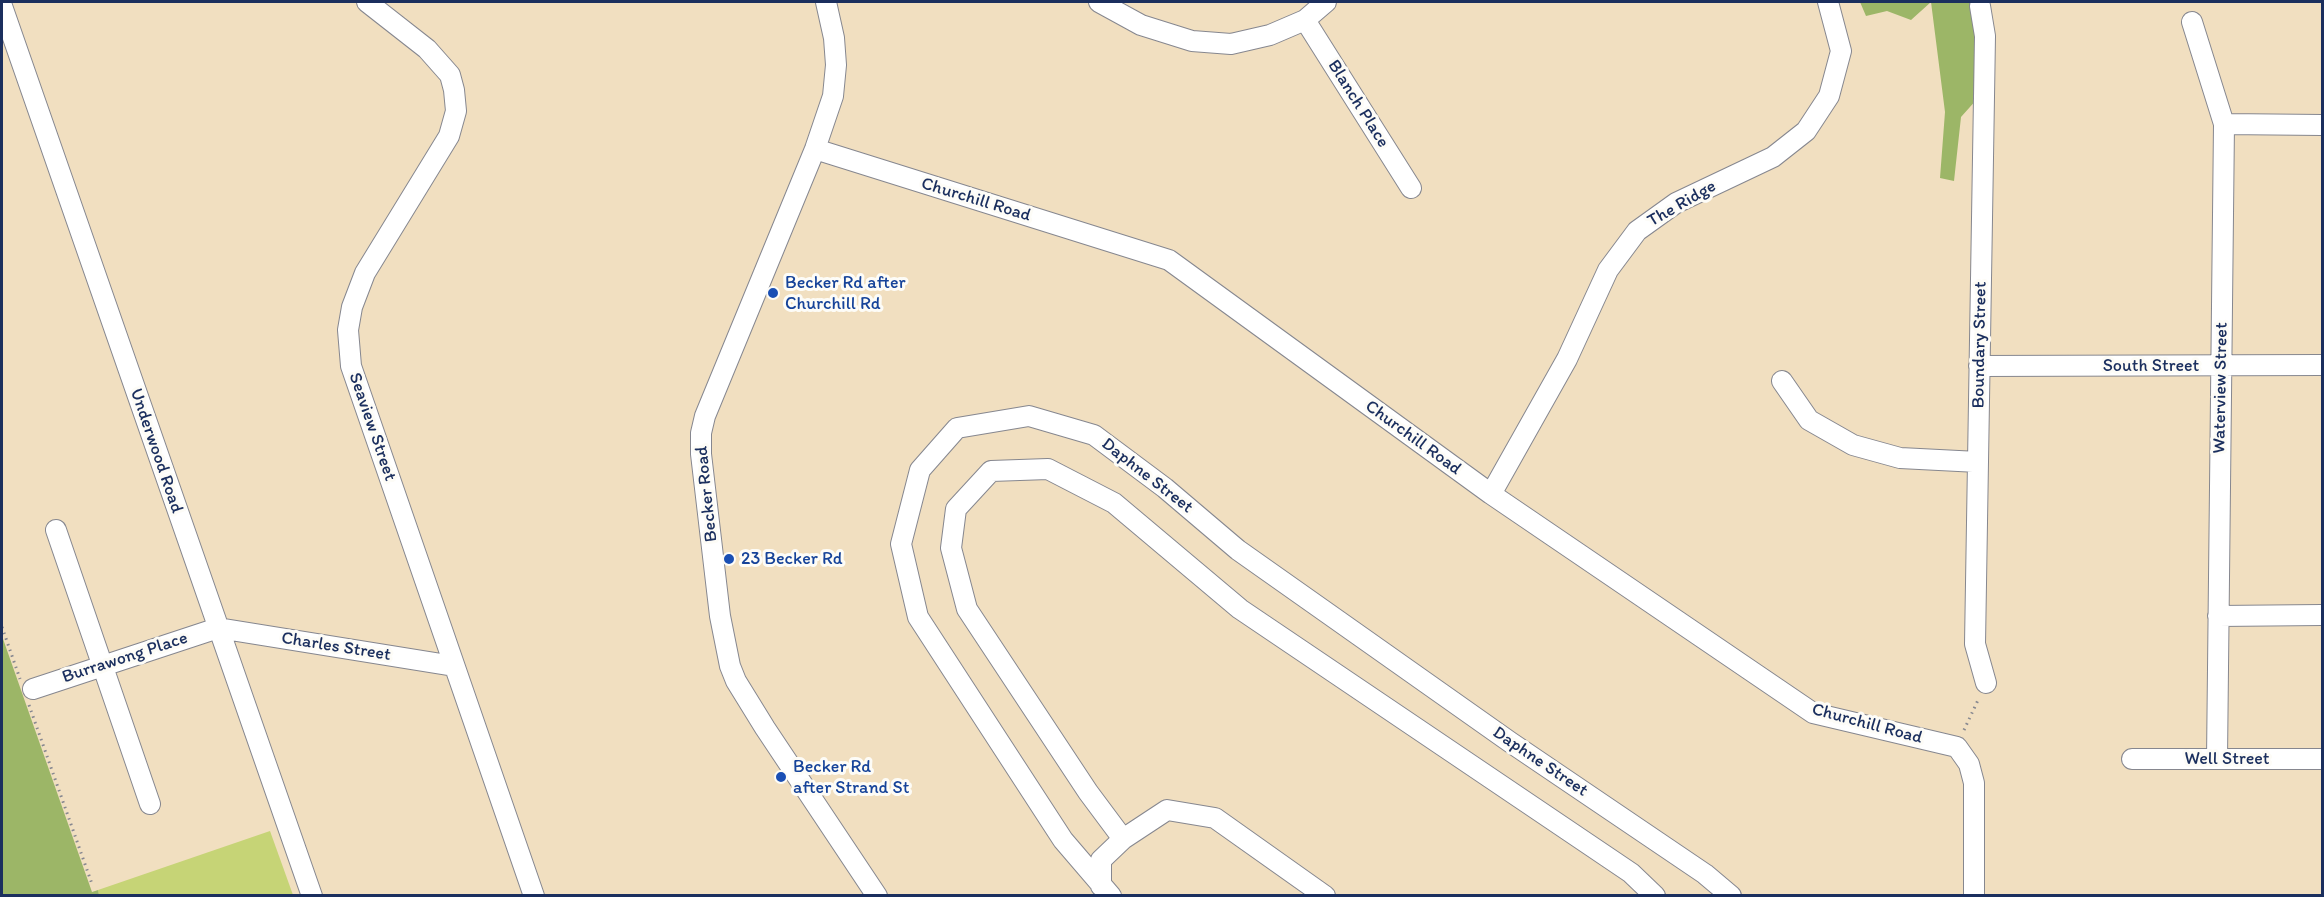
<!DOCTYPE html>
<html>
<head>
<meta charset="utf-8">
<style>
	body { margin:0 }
	#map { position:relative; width:2324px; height:897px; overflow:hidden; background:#f1dfc0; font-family:Itim,sans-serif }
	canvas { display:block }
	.frame { position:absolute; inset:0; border:3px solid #1b2f5e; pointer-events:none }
</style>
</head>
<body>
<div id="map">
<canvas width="2324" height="897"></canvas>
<div class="frame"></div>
</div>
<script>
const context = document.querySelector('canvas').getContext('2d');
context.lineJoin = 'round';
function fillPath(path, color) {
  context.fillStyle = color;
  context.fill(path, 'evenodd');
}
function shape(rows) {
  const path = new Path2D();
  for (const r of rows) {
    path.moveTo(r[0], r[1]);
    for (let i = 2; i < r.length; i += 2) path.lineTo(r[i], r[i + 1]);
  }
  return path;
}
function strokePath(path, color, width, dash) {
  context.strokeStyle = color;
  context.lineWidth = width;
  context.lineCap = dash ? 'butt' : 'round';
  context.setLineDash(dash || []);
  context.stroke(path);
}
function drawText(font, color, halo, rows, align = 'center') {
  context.font = font + ' Itim,sans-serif';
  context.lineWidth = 6;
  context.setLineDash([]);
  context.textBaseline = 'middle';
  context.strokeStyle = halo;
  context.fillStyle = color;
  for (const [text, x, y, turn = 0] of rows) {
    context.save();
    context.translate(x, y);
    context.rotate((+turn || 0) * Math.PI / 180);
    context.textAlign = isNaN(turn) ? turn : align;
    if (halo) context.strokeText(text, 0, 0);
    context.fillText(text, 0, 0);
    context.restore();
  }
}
fillPath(shape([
	[270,831,293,895,99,896,98,890]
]), '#c6d476');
fillPath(shape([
	[1860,2,1973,2,1978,98,1961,117,1954,181,1940,178,1945,112,1931,2,1911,20,1887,11,1866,16],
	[2,636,92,892,98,890,99,895,2,895]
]), '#9cb667');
const minor = shape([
	[367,2,427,49,450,75,454,90,456,111,449,136,365,273,352,307,348,330,351,366,534,896],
	[826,2,834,38,836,65,833,96,815,149,705,416,701,433,701,454,720,616,730,666,736,681,765,728,877,896],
	[1099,2,1141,25,1192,41,1231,44,1270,35,1305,20,1326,2],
	[2,6,312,896],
	[1980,6,1985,36,1975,644,1986,683],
	[1305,20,1411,188],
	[2192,22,2224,124,2217,759],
	[2224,124,2322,125],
	[815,149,1169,260,1491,494,1813,713,1957,747,1969,764,1974,783,1974,896],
	[1979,366,2322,365],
	[1782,381,1809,420,1853,445,1900,458,1978,462],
	[1491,494,1567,359,1608,270,1637,231,1676,203,1773,157,1806,131,1829,96,1841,51,1828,2],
	[56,530,150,804],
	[2218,616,2322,615],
	[33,689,218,628,454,666],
	[2132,759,2322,759],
	[1123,839,1088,792,967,609,951,548,956,509,991,471,1048,469,1114,503,1240,609,1631,873,1655,896],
	[1101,886,1101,860,1123,839,1167,810,1215,818,1325,896],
	[1111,896,1063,840,918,617,901,544,920,470,957,428,1029,416,1094,435,1165,488,1238,550,1510,742,1705,874,1731,896]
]);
strokePath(minor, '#86878f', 22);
strokePath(shape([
	[2,627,20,679],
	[29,705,92,884],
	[1964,730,1979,698]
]), '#86878f', 3, [1.5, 4.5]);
strokePath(minor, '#fff', 20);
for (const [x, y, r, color] of [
	[773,293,6,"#1a4fb4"],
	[729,559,6,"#1a4fb4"],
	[781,777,6,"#1a4fb4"]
]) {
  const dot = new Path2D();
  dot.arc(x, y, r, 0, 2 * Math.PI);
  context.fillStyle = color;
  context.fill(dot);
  strokePath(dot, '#fdfcf7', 2);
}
drawText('18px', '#1b2f5e', '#fdfcf7', [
	["Blanch Place",1358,104,58],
	["Churchill Road",976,200,17],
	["The Ridge",1682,204,-30],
	["Boundary Street",1980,345,-89],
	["South Street",2151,366],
	["Waterview Street",2221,388,-89],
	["Seaview Street",372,427,71],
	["Churchill Road",1413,438,36],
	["Underwood Road",156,451,71],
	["Daphne Street",1147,476,38],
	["Becker Road",707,494,-96],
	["Charles Street",336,647,9],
	["Burrawong Place",125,658,-18],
	["Churchill Road",1867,724,15],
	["Well Street",2227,759],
	["Daphne Street",1540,762,34]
]);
drawText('18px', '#164399', '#fdfcf7', [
	["Becker Rd after",785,283],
	["Churchill Rd",785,304],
	["23 Becker Rd",741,559],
	["Becker Rd",793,767],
	["after Strand St",793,788]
], 'left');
</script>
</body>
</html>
